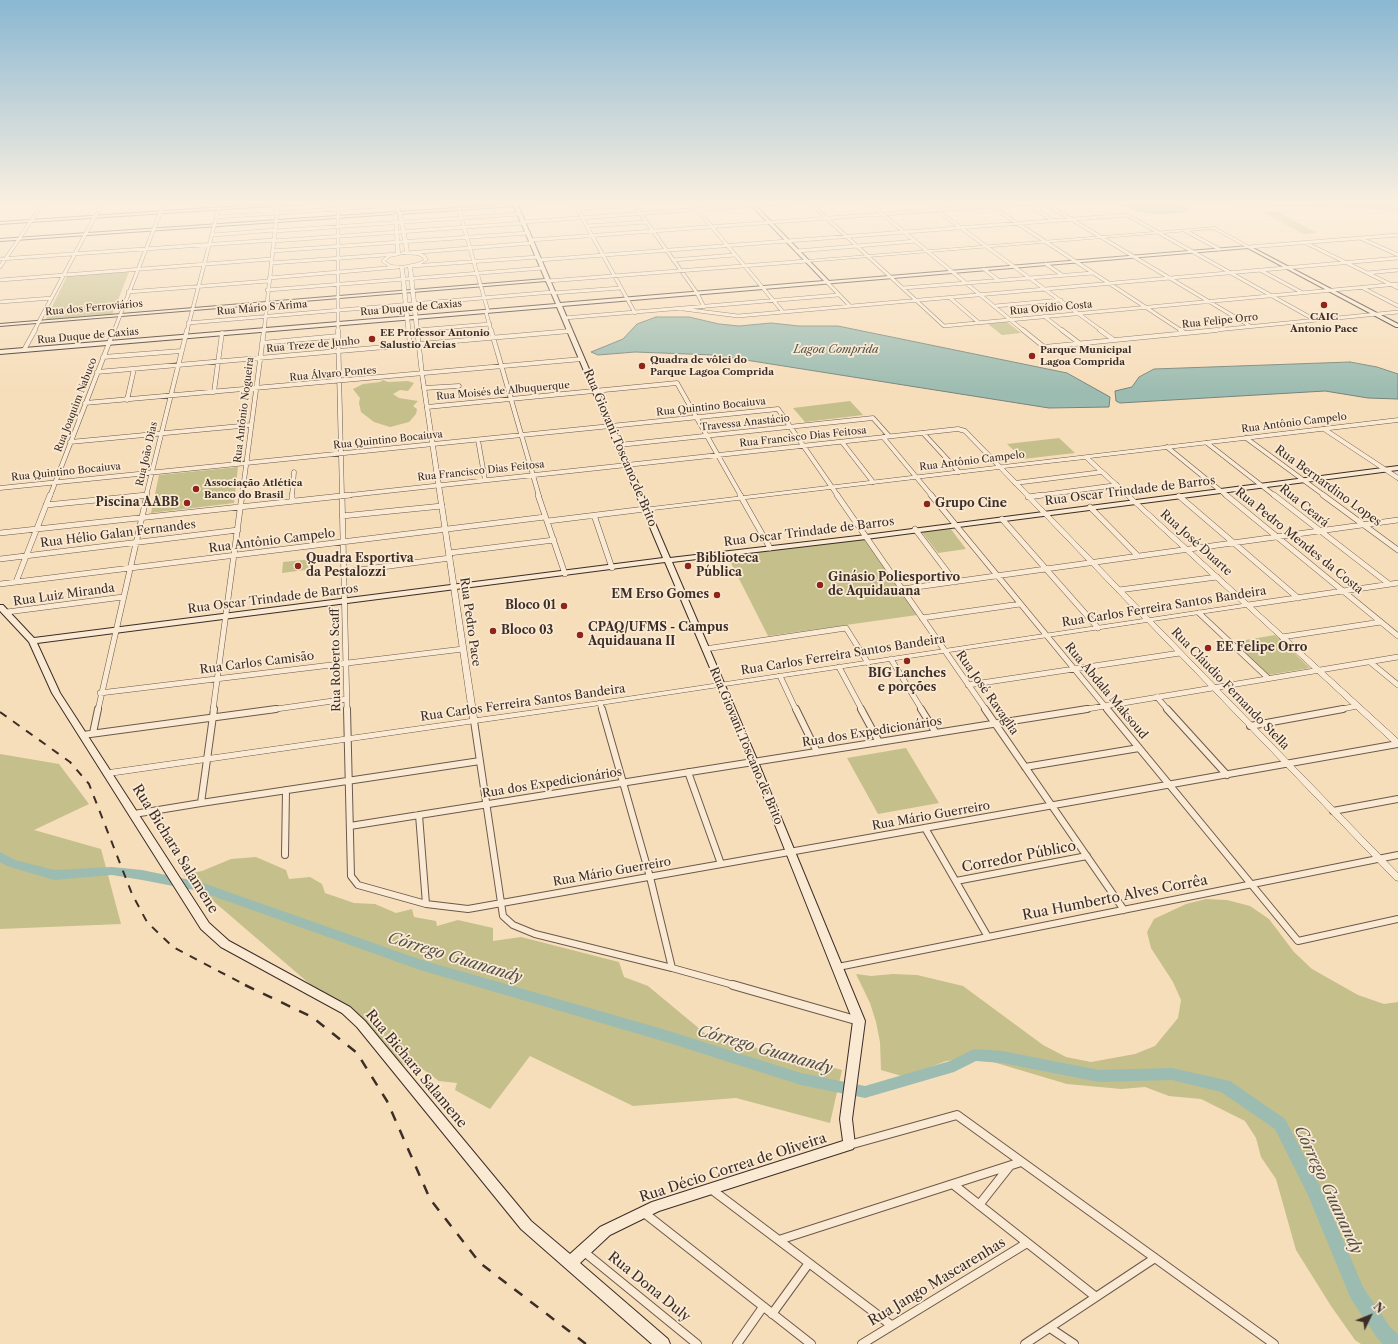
<!DOCTYPE html>
<html>
<head>
<meta charset="utf-8">
<style>
	body { margin:0 }
	#map { position:relative; width:1398px; height:1344px; overflow:hidden; background:#f7debb; font-family:"Libre Caslon Text",serif }
	canvas { display:block }
	.north { position:absolute; left:1350px; top:1296px; width:40px; height:40px; -webkit-text-stroke:3px #faead3; paint-order:stroke; rotate:47deg; font-size:11px; font-weight:700; line-height:16px; text-align:center; color:#3c2d27 }
	.north::after { content:''; display:block; margin:auto; width:14px; height:18px; background:#3c2d27; clip-path:polygon(50% 0,100% 100%,50% 72%,0 100%) }
</style>
</head>
<body>
<div id="map">
<canvas width="1398" height="1344"></canvas>
<div class="north">N</div>
</div>
<script>
const context = document.querySelector('canvas').getContext('2d');
context.lineJoin = 'round';
function fillPath(path, color) {
  context.fillStyle = color;
  context.fill(path, 'evenodd');
}
function shape(rows) {
  const path = new Path2D();
  for (const r of rows) {
    path.moveTo(r[0], r[1]);
    for (let i = 2; i < r.length; i += 2) path.lineTo(r[i], r[i + 1]);
  }
  return path;
}
function strokePath(path, color, width, dash) {
  context.strokeStyle = color;
  context.lineWidth = width;
  context.lineCap = dash ? 'butt' : 'round';
  context.setLineDash(dash || []);
  context.stroke(path);
}
function drawText(font, color, halo, rows, align = 'center') {
  context.font = font + ' "Libre Caslon Text",serif';
  context.lineWidth = 3.5;
  context.setLineDash([]);
  context.textBaseline = 'middle';
  context.strokeStyle = halo;
  context.fillStyle = color;
  for (const [text, x, y, turn = 0] of rows) {
    context.save();
    context.translate(x, y);
    context.rotate((+turn || 0) * Math.PI / 180);
    context.textAlign = isNaN(turn) ? turn : align;
    if (halo) context.strokeText(text, 0, 0);
    context.fillText(text, 0, 0);
    context.restore();
  }
}
fillPath(shape([
	[1205,203,1398,203,1398,212,1377,209],
	[1277,211,1295,221,1317,233,1304,234,1262,212],
	[129,272,112,315,45,321,67,276],
	[1007,322,1021,333,1002,335,988,324],
	[383,380,388,382,408,381,414,383,408,391,400,390,393,394,399,398,418,401,413,406,417,409,416,414,409,422,390,427,374,422,361,412,359,403,360,398,353,389,363,384,380,382],
	[850,401,863,415,805,422,793,408],
	[1059,438,1075,453,1023,459,1007,444],
	[238,467,234,503,151,513,159,475],
	[950,528,966,549,938,553,921,531],
	[866,537,917,615,768,636,727,555],
	[313,559,313,569,282,573,283,562],
	[1275,635,1310,668,1268,675,1234,642],
	[906,748,939,803,878,814,847,758],
	[0,754,59,764,89,804,34,830,101,849,121,924,0,929],
	[256,857,286,870,289,879,310,877,322,884,325,893,354,903,375,904,396,913,412,909,414,917,436,921,437,926,458,920,493,928,493,941,521,937,619,962,624,977,648,986,707,1035,842,1070,830,1123,736,1098,633,1106,530,1056,490,1109,455,1090,457,1083,439,1081,414,1063,404,1065,183,875,202,871,231,859],
	[1206,899,1227,900,1250,906,1269,919,1294,952,1312,969,1358,995,1384,1004,1398,1002,1398,1344,1361,1344,1355,1340,1331,1306,1296,1250,1276,1179,1261,1157,1256,1138,1245,1121,1201,1099,1169,1096,1145,1087,1121,1089,1067,1084,993,1062,969,1059,946,1061,905,1077,881,1070,880,1042,876,1022,870,1003,856,974,871,976,893,974,917,975,963,986,1043,1045,1066,1057,1091,1062,1135,1054,1155,1046,1178,1018,1181,1000,1173,982,1151,948,1147,932,1154,919,1186,904]
]), '#c4bf8b');
const water = shape([
	[1119,203,1163,203,1190,209,1183,212,1153,213,1135,210,1119,203],
	[656,317,689,317,719,324,739,326,771,323,799,326,838,326,1067,373,1110,397,1109,407,1049,408,714,355,635,352,598,355,591,352,623,339,637,324,656,317],
	[1350,362,1377,367,1398,374,1398,399,1368,398,1325,391,1120,403,1116,401,1115,391,1132,387,1139,377,1154,369,1350,362]
]);
fillPath(water, '#9dbcb1');
strokePath(water, '#76837a', 1);
fillPath(shape([
	[0,852,15,860,54,870,112,867,142,870,200,882,422,960,666,1030,801,1073,865,1086,950,1061,974,1049,1002,1051,1099,1070,1172,1068,1225,1080,1230,1081,1285,1119,1320,1186,1363,1287,1390,1327,1398,1334,1398,1344,1383,1344,1378,1339,1351,1299,1308,1195,1275,1129,1221,1092,1172,1080,1099,1082,1002,1063,976,1061,954,1072,865,1098,801,1085,666,1042,420,970,199,891,142,880,112,875,54,880,7,866,0,862,0,852]
]), '#9dbcb1');
const minorFar4 = shape([
	[338,203,338,331],
	[457,203,488,311],
	[574,203,635,313],
	[633,203,697,293,704,307],
	[692,203,783,312],
	[810,203,944,326,1398,284],
	[869,203,1024,331],
	[927,203,1102,331],
	[1044,203,1250,326],
	[991,206,1182,331],
	[578,209,635,205],
	[1035,209,1052,220],
	[217,217,397,205],
	[523,222,788,203],
	[587,226,646,222],
	[275,231,519,214],
	[1186,231,1219,249],
	[213,235,275,230],
	[1360,238,1398,255],
	[531,240,1033,203],
	[273,241,523,223],
	[1304,242,1398,288],
	[1249,247,1398,235],
	[272,251,528,233],
	[797,251,916,241],
	[407,253,532,243],
	[0,259,274,240],
	[539,260,1127,215,1315,320],
	[673,260,734,255],
	[271,263,398,254],
	[1046,264,1062,275],
	[412,266,538,257],
	[0,267,42,205],
	[984,269,998,280],
	[1260,270,1301,292],
	[1367,273,1398,270],
	[269,278,398,267],
	[0,280,271,259],
	[548,281,807,261],
	[827,282,850,306],
	[1361,287,1398,306],
	[903,288,1093,273],
	[267,290,543,268],
	[128,292,268,281],
	[553,293,620,288],
	[949,297,978,322],
	[0,302,52,298],
	[995,306,1061,300],
	[683,309,738,316,1398,258],
	[486,312,491,331],
	[1044,316,1063,331],
	[564,318,838,295],
	[188,323,553,292],
	[417,330,490,324],
	[34,331,95,216],
	[114,331,164,203],
	[187,331,220,203],
	[264,331,278,204],
	[1206,331,1398,312]
]);
const minorFar3 = shape([
	[338,330,342,496],
	[491,330,539,496],
	[1023,330,1044,347,1217,330],
	[1062,330,1079,343],
	[1100,330,1114,340],
	[1180,330,1185,333],
	[262,343,338,336],
	[24,350,35,330],
	[103,357,181,351],
	[97,372,570,331],
	[424,388,459,386],
	[214,392,222,333],
	[127,400,134,369],
	[85,403,582,359],
	[427,407,677,383,741,496],
	[1324,429,1398,478],
	[923,433,959,472],
	[883,437,932,496],
	[1246,438,1325,496],
	[478,440,485,480],
	[70,442,251,425],
	[842,442,873,482],
	[1207,443,1275,496],
	[619,445,873,418,889,436],
	[1167,447,1227,496],
	[1015,483,1102,472],
	[0,488,778,409,838,496],
	[50,496,114,330],
	[137,496,147,495],
	[146,496,187,330],
	[242,496,264,330],
	[292,496,294,472],
	[341,496,958,429,965,431,1000,467],
	[1035,496,1117,485]
]);
const minorFar2 = shape([
	[342,495,347,710],
	[538,495,565,574],
	[740,495,770,548],
	[837,495,986,710],
	[931,495,1108,710],
	[1226,495,1398,636],
	[1274,495,1389,584],
	[1323,495,1398,550],
	[1179,496,1298,598],
	[1028,497,1043,495],
	[292,501,292,495],
	[46,505,147,495],
	[1090,507,1138,556],
	[594,515,612,568],
	[342,516,442,506],
	[1002,519,1098,628],
	[548,521,645,509],
	[915,529,955,582],
	[0,533,350,495],
	[449,553,554,540],
	[0,559,238,530],
	[344,572,450,558],
	[16,582,50,495],
	[0,584,545,517],
	[902,589,1398,520],
	[1119,590,1217,577],
	[1248,605,1398,583],
	[7,612,123,597],
	[1199,613,1268,678],
	[922,618,1020,604],
	[1282,637,1381,622],
	[705,649,846,628,868,663],
	[891,659,922,710],
	[1370,662,1398,685],
	[839,667,862,710],
	[780,676,796,710],
	[968,685,1180,653],
	[100,693,463,649],
	[1157,697,1168,710],
	[600,703,602,710],
	[98,710,147,495],
	[213,710,242,495],
	[269,710,347,699],
	[1081,710,1398,657],
	[1337,710,1357,706]
]);
const minorFar1 = shape([
	[214,709,201,803,480,761],
	[347,709,351,876,358,885,426,904],
	[602,709,650,877,672,968],
	[796,709,817,752],
	[861,709,879,742],
	[921,709,936,733],
	[985,709,1124,910],
	[1107,709,1298,941,1398,919],
	[1167,709,1227,775],
	[474,721,503,916,513,925,535,934,672,968,737,986],
	[1250,726,1343,709],
	[93,733,98,709],
	[83,735,276,709],
	[1025,767,1139,748],
	[688,772,721,864],
	[1333,811,1398,799],
	[134,814,201,803],
	[419,815,426,904,468,909,1398,744],
	[350,826,1087,709],
	[925,828,988,937],
	[285,855,286,790],
	[956,881,1087,856],
	[838,967,1398,855]
]);
const minor = shape([
	[733,985,859,1021],
	[849,1145,957,1115,1274,1344],
	[954,1185,1096,1297],
	[711,1189,891,1325],
	[979,1205,1009,1167],
	[643,1212,811,1344],
	[779,1240,1021,1162],
	[583,1251,697,1344],
	[772,1314,809,1263],
	[1050,1328,1074,1344],
	[737,1344,763,1307],
	[862,1344,1027,1243],
	[1025,1344,1155,1258]
]);
const tertiary = shape([
	[101,203,105,203,96,217,94,217,101,203],
	[395,203,399,203,400,212,402,213,409,251,408,252,420,253,425,255,428,260,419,265,412,266,424,374,477,718,600,701,1143,619,999,469,645,511,642,509,643,508,1398,418,1398,422,1090,458,1398,739,1398,745,1395,745,1246,607,1153,621,1398,873,1398,881,1395,880,1147,622,600,705,109,776,106,775,105,773,106,771,109,770,470,719,420,374,408,267,404,268,412,345,410,346,408,345,400,268,389,267,381,261,388,255,396,253,394,213,397,214,400,253,405,251,398,213,396,212,395,203],
	[403,254,418,255,422,257,424,260,417,263,402,266,391,265,385,261,390,257,403,254],
	[1085,459,1242,604,1150,618,1004,468,1085,459],
	[530,203,545,203,515,206,513,205,530,203],
	[1215,227,1251,247,1248,248,1213,229,807,262,805,261,807,260,1215,227]
]);
const secondary = shape([
	[285,203,304,203,302,204,0,224,0,222,285,203],
	[513,203,517,203,560,303,824,281,749,203,753,203,829,281,1249,246,1398,324,1398,327,1396,327,1248,248,562,306,670,558,866,535,1398,466,1398,470,866,539,672,562,758,762,865,1021,852,1119,855,1145,853,1149,659,1211,610,1235,580,1263,668,1339,670,1344,652,1344,521,1229,357,1027,342,1013,221,947,201,929,52,693,29,642,0,611,0,605,3,605,34,638,663,558,557,307,0,354,0,350,556,304,546,281,0,326,0,324,545,279,514,206,400,214,398,213,400,212,513,204,513,203],
	[665,562,750,762,853,1021,840,1119,843,1141,652,1202,600,1227,570,1254,531,1221,365,1021,350,1007,229,941,209,923,60,693,37,643,665,562],
	[395,212,394,214,0,241,0,239,395,212]
]);
strokePath(minorFar4, '#6b594c', 4);
strokePath(minorFar3, '#6b594c', 5);
strokePath(minorFar2, '#6b594c', 6);
strokePath(minorFar1, '#6b594c', 8);
strokePath(minor, '#6b594c', 10);
strokePath(tertiary, '#6b594c', 1);
strokePath(secondary, '#3c2d27', 2);
strokePath(minorFar4, '#faead3', 3);
strokePath(minorFar3, '#faead3', 4);
strokePath(minorFar2, '#faead3', 5);
strokePath(minorFar1, '#faead3', 6);
strokePath(minor, '#faead3', 8);
fillPath(tertiary, '#faead3');
fillPath(secondary, '#faead3');
strokePath(shape([
	[0,712,70,762,89,784,132,894,147,922,173,947,247,986]
]), '#3c2d27', 2, [8, 8]);
strokePath(shape([
	[245,985,312,1017,357,1053,387,1101,430,1199,480,1263,586,1344]
]), '#3c2d27', 2.5, [10, 10]);
const sky = context.createLinearGradient(0, 0, 0, 391);
sky.addColorStop(0, '#8ab7d2');
sky.addColorStop(0.52, '#fbf0e0');
sky.addColorStop(1, '#fbf0e000');
context.fillStyle = sky;
context.fillRect(0, 0, 1398, 391);
for (const [x, y, r, color] of [
	[1324,305,4,"#8f2418"],
	[372,339,4,"#8f2418"],
	[1032,356,4,"#8f2418"],
	[642,366,4,"#8f2418"],
	[196,489,4,"#8f2418"],
	[187,503,4,"#8f2418"],
	[927,504,4,"#8f2418"],
	[298,566,4,"#8f2418"],
	[688,566,4,"#8f2418"],
	[820,585,4,"#8f2418"],
	[717,595,4,"#8f2418"],
	[564,606,4,"#8f2418"],
	[493,631,4,"#8f2418"],
	[580,635,4,"#8f2418"],
	[1208,648,4,"#8f2418"],
	[907,661,4,"#8f2418"]
]) {
  const dot = new Path2D();
  dot.arc(x, y, r, 0, 2 * Math.PI);
  context.fillStyle = color;
  context.fill(dot);
  strokePath(dot, '#faead3', 1.5);
}
drawText('10px', '#3c2d27', '#faead3', [
	["Rua dos Ferroviários",94,308,-5],
	["Rua Mário S Arima",262,308,-5],
	["Rua Duque de Caxias",411,308,-5],
	["Rua Ovídio Costa",1051,308,-5],
	["Rua Felipe Orro",1220,321,-6],
	["Rua Duque de Caxias",88,336,-5],
	["Rua Treze de Junho",313,345,-5],
	["Rua Álvaro Pontes",333,374,-5],
	["Rua Moisés de Albuquerque",503,391,-5],
	["Rua Joaquim Nabuco",76,405,-69],
	["Rua Quintino Bocaiuva",711,407,-6],
	["Rua Antônio Nogueira",244,410,-83],
	["Travessa Anastácio",745,423,-6],
	["Rua Antônio Campelo",1294,423,-7],
	["Rua Francisco Dias Feitosa",803,437,-6],
	["Rua Quintino Bocaiuva",388,440,-6],
	["Rua João Dias",147,454,-77],
	["Rua Antônio Campelo",972,461,-7],
	["Rua Francisco Dias Feitosa",481,471,-6],
	["Rua Quintino Bocaiuva",66,472,-6]
]);
drawText('bold 10px', '#3c2d27', '#faead3', [
	["CAIC",1324,317,"center"],
	["Antonio Pace",1324,329,"center"],
	["EE Professor Antonio",380,333],
	["Salustio Areias",380,345],
	["Parque Municipal",1040,350],
	["Lagoa Comprida",1040,362],
	["Quadra de vôlei do",650,360],
	["Parque Lagoa Comprida",650,372],
	["Associação Atlética",204,483],
	["Banco do Brasil",204,495]
], 'left');
drawText('italic 11px', '#54514a', '#faead3', [
	["Lagoa Comprida",836,350]
]);
drawText('12px', '#3c2d27', '#faead3', [
	["Rua Giovani Toscano de Brito",620,448,67],
	["Rua Bernardino Lopes",1328,486,36],
	["Rua Oscar Trindade de Barros",1130,491,-7],
	["Rua Ceará",1304,506,39],
	["Rua Oscar Trindade de Barros",809,532,-7],
	["Rua Hélio Galan Fernandes",118,534,-7],
	["Rua Antônio Campelo",272,541,-7],
	["Rua Pedro Mendes da Costa",1299,541,39],
	["Rua José Duarte",1196,543,42],
	["Rua Luiz Miranda",64,595,-8],
	["Rua Oscar Trindade de Barros",273,599,-7],
	["Rua Carlos Ferreira Santos Bandeira",1164,607,-9],
	["Rua Pedro Pace",470,622,82],
	["Rua Carlos Ferreira Santos Bandeira",843,655,-9],
	["Rua Roberto Scaff",336,660,-91],
	["Rua Carlos Camisão",257,663,-7],
	["Rua Cláudio Fernando Stella",1230,689,46],
	["Rua Abdala Maksoud",1106,691,50],
	["Rua José Ravaglia",987,693,55],
	["Rua Carlos Ferreira Santos Bandeira",523,703,-8],
	["Rua dos Expedicionários",872,732,-9],
	["Rua Giovani Toscano de Brito",746,746,67],
	["Rua dos Expedicionários",552,783,-9],
	["Rua Mário Guerreiro",931,816,-10],
	["Rua Mário Guerreiro",612,872,-10]
]);
drawText('bold 12px', '#3c2d27', '#faead3', [
	["Piscina AABB",179,503,"right"],
	["Grupo Cine",935,504],
	["Quadra Esportiva",306,559],
	["da Pestalozzi",306,573],
	["Biblioteca",696,559],
	["Pública",696,573],
	["Ginásio Poliesportivo",828,578],
	["de Aquidauana",828,592],
	["EM Erso Gomes",709,595,"right"],
	["Bloco 01",556,606,"right"],
	["CPAQ/UFMS - Campus",588,628],
	["Aquidauana II",588,642],
	["Bloco 03",501,631],
	["EE Felipe Orro",1216,648],
	["BIG Lanches",907,674,"center"],
	["e porções",907,688,"center"]
], 'left');
drawText('14px', '#3c2d27', '#faead3', [
	["Rua Bichara Salamene",175,849,58],
	["Corredor Público",1019,857,-11],
	["Rua Humberto Alves Corrêa",1115,898,-11],
	["Rua Bichara Salamene",416,1069,50],
	["Rua Décio Correa de Oliveira",733,1168,-18],
	["Rua Jango Mascarenhas",937,1282,-31],
	["Rua Dona Duly",649,1287,39]
]);
drawText('italic 16px', '#54514a', '#faead3', [
	["Córrego Guanandy",455,958,17],
	["Córrego Guanandy",765,1050,16],
	["Córrego Guanandy",1328,1190,65]
]);
</script>
</body>
</html>
